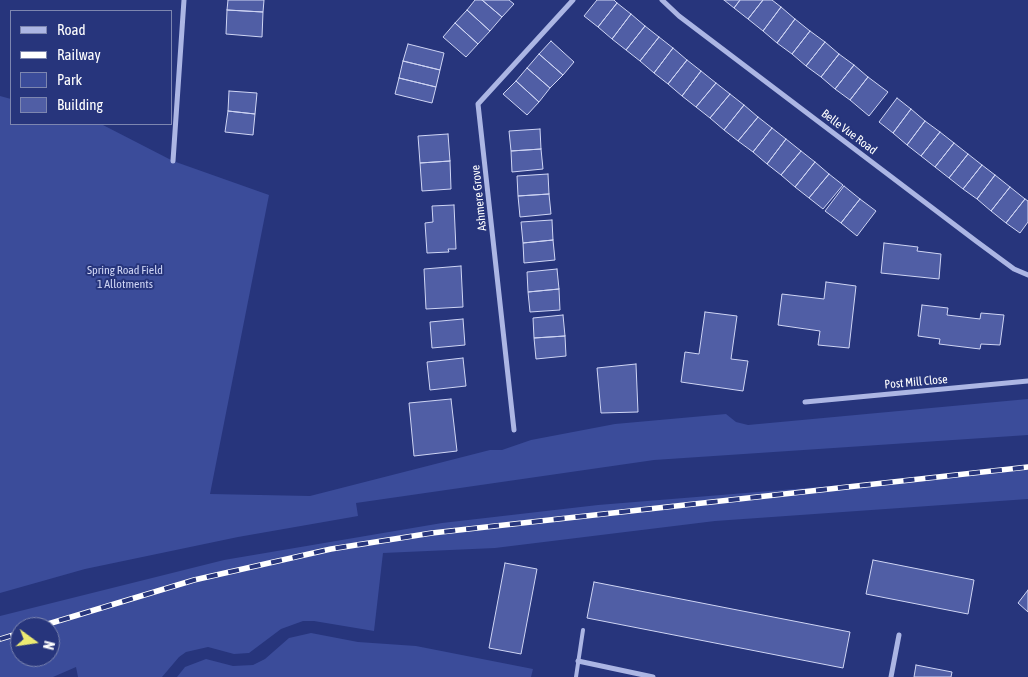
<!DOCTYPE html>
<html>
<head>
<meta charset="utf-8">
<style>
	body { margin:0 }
	#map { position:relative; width:1028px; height:677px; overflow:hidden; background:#27357c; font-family:"Asap Condensed",sans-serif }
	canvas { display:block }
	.legend { position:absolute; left:10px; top:10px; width:162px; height:115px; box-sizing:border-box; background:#27357c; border:1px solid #7d86b0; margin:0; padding:6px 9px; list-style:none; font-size:15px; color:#fff }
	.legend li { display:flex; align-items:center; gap:10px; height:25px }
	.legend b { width:25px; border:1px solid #7d86b0 }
	.north { position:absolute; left:10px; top:617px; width:50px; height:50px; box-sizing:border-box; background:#27357c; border:1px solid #7d86b0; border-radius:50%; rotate:104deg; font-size:14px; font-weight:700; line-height:20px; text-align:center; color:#fff }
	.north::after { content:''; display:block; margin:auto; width:18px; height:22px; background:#eceb72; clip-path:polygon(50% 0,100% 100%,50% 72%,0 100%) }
</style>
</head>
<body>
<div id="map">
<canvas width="1028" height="677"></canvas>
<ul class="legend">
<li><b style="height:6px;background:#acb6e4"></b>Road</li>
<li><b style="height:6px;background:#fff"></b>Railway</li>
<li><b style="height:14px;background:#3b4c9a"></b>Park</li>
<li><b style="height:14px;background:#505ea5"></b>Building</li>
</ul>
<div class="north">N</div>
</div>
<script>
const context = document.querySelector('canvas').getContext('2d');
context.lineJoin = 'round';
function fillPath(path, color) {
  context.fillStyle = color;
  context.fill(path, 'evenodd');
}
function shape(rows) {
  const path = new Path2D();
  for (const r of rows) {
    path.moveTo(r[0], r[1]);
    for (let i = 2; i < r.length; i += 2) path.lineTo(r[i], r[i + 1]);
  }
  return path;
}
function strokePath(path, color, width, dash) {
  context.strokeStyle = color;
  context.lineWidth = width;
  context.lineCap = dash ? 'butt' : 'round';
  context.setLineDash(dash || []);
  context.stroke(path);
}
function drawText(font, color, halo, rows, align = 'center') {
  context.font = font + ' "Asap Condensed",sans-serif';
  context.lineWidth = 4;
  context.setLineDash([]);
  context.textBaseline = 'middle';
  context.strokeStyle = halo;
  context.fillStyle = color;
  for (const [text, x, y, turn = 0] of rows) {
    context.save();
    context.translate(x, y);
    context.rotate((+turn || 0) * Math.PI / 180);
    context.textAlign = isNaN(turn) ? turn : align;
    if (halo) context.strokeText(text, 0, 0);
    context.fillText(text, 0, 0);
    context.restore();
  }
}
fillPath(shape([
	[0,96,11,99,11,124,101,124,173,161,269,195,210,494,310,496,490,450,502,450,531,440,615,424,726,414,736,422,748,425,1028,399,1028,435,654,460,356,503,358,516,238,537,85,569,0,593],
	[1028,470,1028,499,715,521,495,548,383,553,374,631,314,621,303,621,281,629,249,653,234,654,208,647,186,652,179,657,162,677,78,677,76,667,53,677,0,677,0,616,224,560,442,523,598,505],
	[20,627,50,627,50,657,20,657],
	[311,633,358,642,416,646,533,669,531,677,177,677,185,667,206,659,233,666,253,665,265,659,289,638]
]), '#3b4c9a');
const building = shape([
	[228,0,264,0,263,12,227,10,228,0],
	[475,0,482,0,502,17,490,31,467,10,475,0],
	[482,0,509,0,514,4,502,17,482,0],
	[597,0,614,0,617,3,598,27,584,16,597,0],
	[724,0,740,0,734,8,724,0],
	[740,0,763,0,748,19,734,8,740,0],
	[763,0,772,0,781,7,763,31,748,19,763,0],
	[617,3,631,14,612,39,598,27,617,3],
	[781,7,795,19,777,43,763,31,781,7],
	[227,10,263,12,262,37,226,34,227,10],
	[467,10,490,31,478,44,455,23,467,10],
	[631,14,645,26,626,50,612,39,631,14],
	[795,19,810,31,792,54,777,43,795,19],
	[455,23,478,44,466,57,443,37,455,23],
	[645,26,659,37,640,61,626,50,645,26],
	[810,31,825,42,806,66,792,54,810,31],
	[659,37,673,48,654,73,640,61,659,37],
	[551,41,574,62,563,75,539,54,551,41],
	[825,42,839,54,821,77,806,66,825,42],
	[408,44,444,53,440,70,403,61,408,44],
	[673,48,687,60,668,84,654,73,673,48],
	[539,54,563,75,550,88,527,68,539,54],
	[839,54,854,65,835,89,821,77,839,54],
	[687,60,701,71,682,96,668,84,687,60],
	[403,61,440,70,436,87,399,78,403,61],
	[854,65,868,77,850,100,835,89,854,65],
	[527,68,550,88,539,102,516,81,527,68],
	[701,71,716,83,696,107,682,96,701,71],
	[868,77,888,92,869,116,850,100,868,77],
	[399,78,436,87,432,103,395,94,399,78],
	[516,81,539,102,527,115,503,94,516,81],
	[716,83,730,94,710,118,696,107,716,83],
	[229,91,257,93,255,114,228,111,229,91],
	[730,94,744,105,724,130,710,118,730,94],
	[897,98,911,109,893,133,879,122,897,98],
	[744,105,758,117,738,141,724,130,744,105],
	[911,109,925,121,907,145,893,133,911,109],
	[228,111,255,114,253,135,225,132,228,111],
	[758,117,772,128,753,152,738,141,758,117],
	[925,121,940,132,921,156,907,145,925,121],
	[772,128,786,139,767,164,753,152,772,128],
	[540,129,541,149,511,151,509,131,540,129],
	[940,132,954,143,935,167,921,156,940,132],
	[448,134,450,161,420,163,418,136,448,134],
	[786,139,801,151,781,175,767,164,786,139],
	[954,143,968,154,949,178,935,167,954,143],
	[541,149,543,169,512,172,511,151,541,149],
	[801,151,815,162,795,187,781,175,801,151],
	[968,154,982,165,963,189,949,178,968,154],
	[450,161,451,189,422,191,420,163,450,161],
	[815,162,829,174,809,198,795,187,815,162],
	[982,165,995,175,977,199,963,189,982,165],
	[548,174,549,194,518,196,517,176,548,174],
	[829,174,843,185,823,209,809,198,829,174],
	[995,175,1010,187,991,211,977,199,995,175],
	[844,186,860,199,841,223,825,211,844,186],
	[1010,187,1025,199,1006,223,991,211,1010,187],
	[549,194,551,214,520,217,518,196,549,194],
	[860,199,876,211,857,236,841,223,860,199],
	[1025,199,1028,201,1028,222,1020,233,1006,223,1025,199],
	[454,205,456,249,448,249,449,252,427,253,425,223,433,222,432,206,454,205],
	[552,220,553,240,523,243,521,222,552,220],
	[553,240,555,260,524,263,523,243,553,240],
	[884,243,918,247,917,251,941,254,939,279,881,273,884,243],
	[461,266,463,307,426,309,424,269,461,266],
	[557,269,559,289,528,292,527,272,557,269],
	[826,282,856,286,849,348,818,345,820,331,778,325,782,294,824,299,826,282],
	[559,289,560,310,530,312,528,292,559,289],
	[922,305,948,308,947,315,980,319,981,313,1004,315,1000,345,981,344,980,349,939,344,940,339,918,336,922,305],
	[705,312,737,316,731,359,748,361,743,391,681,382,685,352,699,354,705,312],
	[563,315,565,336,534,338,533,318,563,315],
	[463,319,465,345,432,348,430,322,463,319],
	[565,336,566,356,536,359,534,338,565,336],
	[463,358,466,386,430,390,427,362,463,358],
	[636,364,638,412,601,413,597,368,636,364],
	[451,399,457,451,414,456,409,403,451,399],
	[873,560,974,580,968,614,866,594,873,560],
	[505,563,537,569,521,654,489,648,505,563],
	[594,582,850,632,843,668,587,618,594,582],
	[1028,590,1028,612,1018,603,1028,590],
	[916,665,952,672,951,677,914,677,916,665]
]);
fillPath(building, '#505ea5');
strokePath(building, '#cfd5f4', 1);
strokePath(shape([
	[576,677,583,630]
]), '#acb6e4', 4);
strokePath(shape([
	[662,0,679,16,976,241,1014,269,1028,275],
	[173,161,184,0],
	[805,402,1028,381],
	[514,430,478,104,573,0],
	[578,661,653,677],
	[891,677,899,635]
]), '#acb6e4', 5);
const rail = shape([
	[38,627,194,580,331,549,432,533,1028,467],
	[0,639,20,633]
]);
strokePath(rail, '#fff', 5.5);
strokePath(rail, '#27357c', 4, [11]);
drawText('12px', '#fff', '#27357c', [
	["Belle Vue Road",849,132,37],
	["Ashmere Grove",479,198,-96],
	["Post Mill Close",916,382,-5]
]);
drawText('12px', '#cfd5f4', '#27357c', [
	["Spring Road Field",125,270],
	["1 Allotments",125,284]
]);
</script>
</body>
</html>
